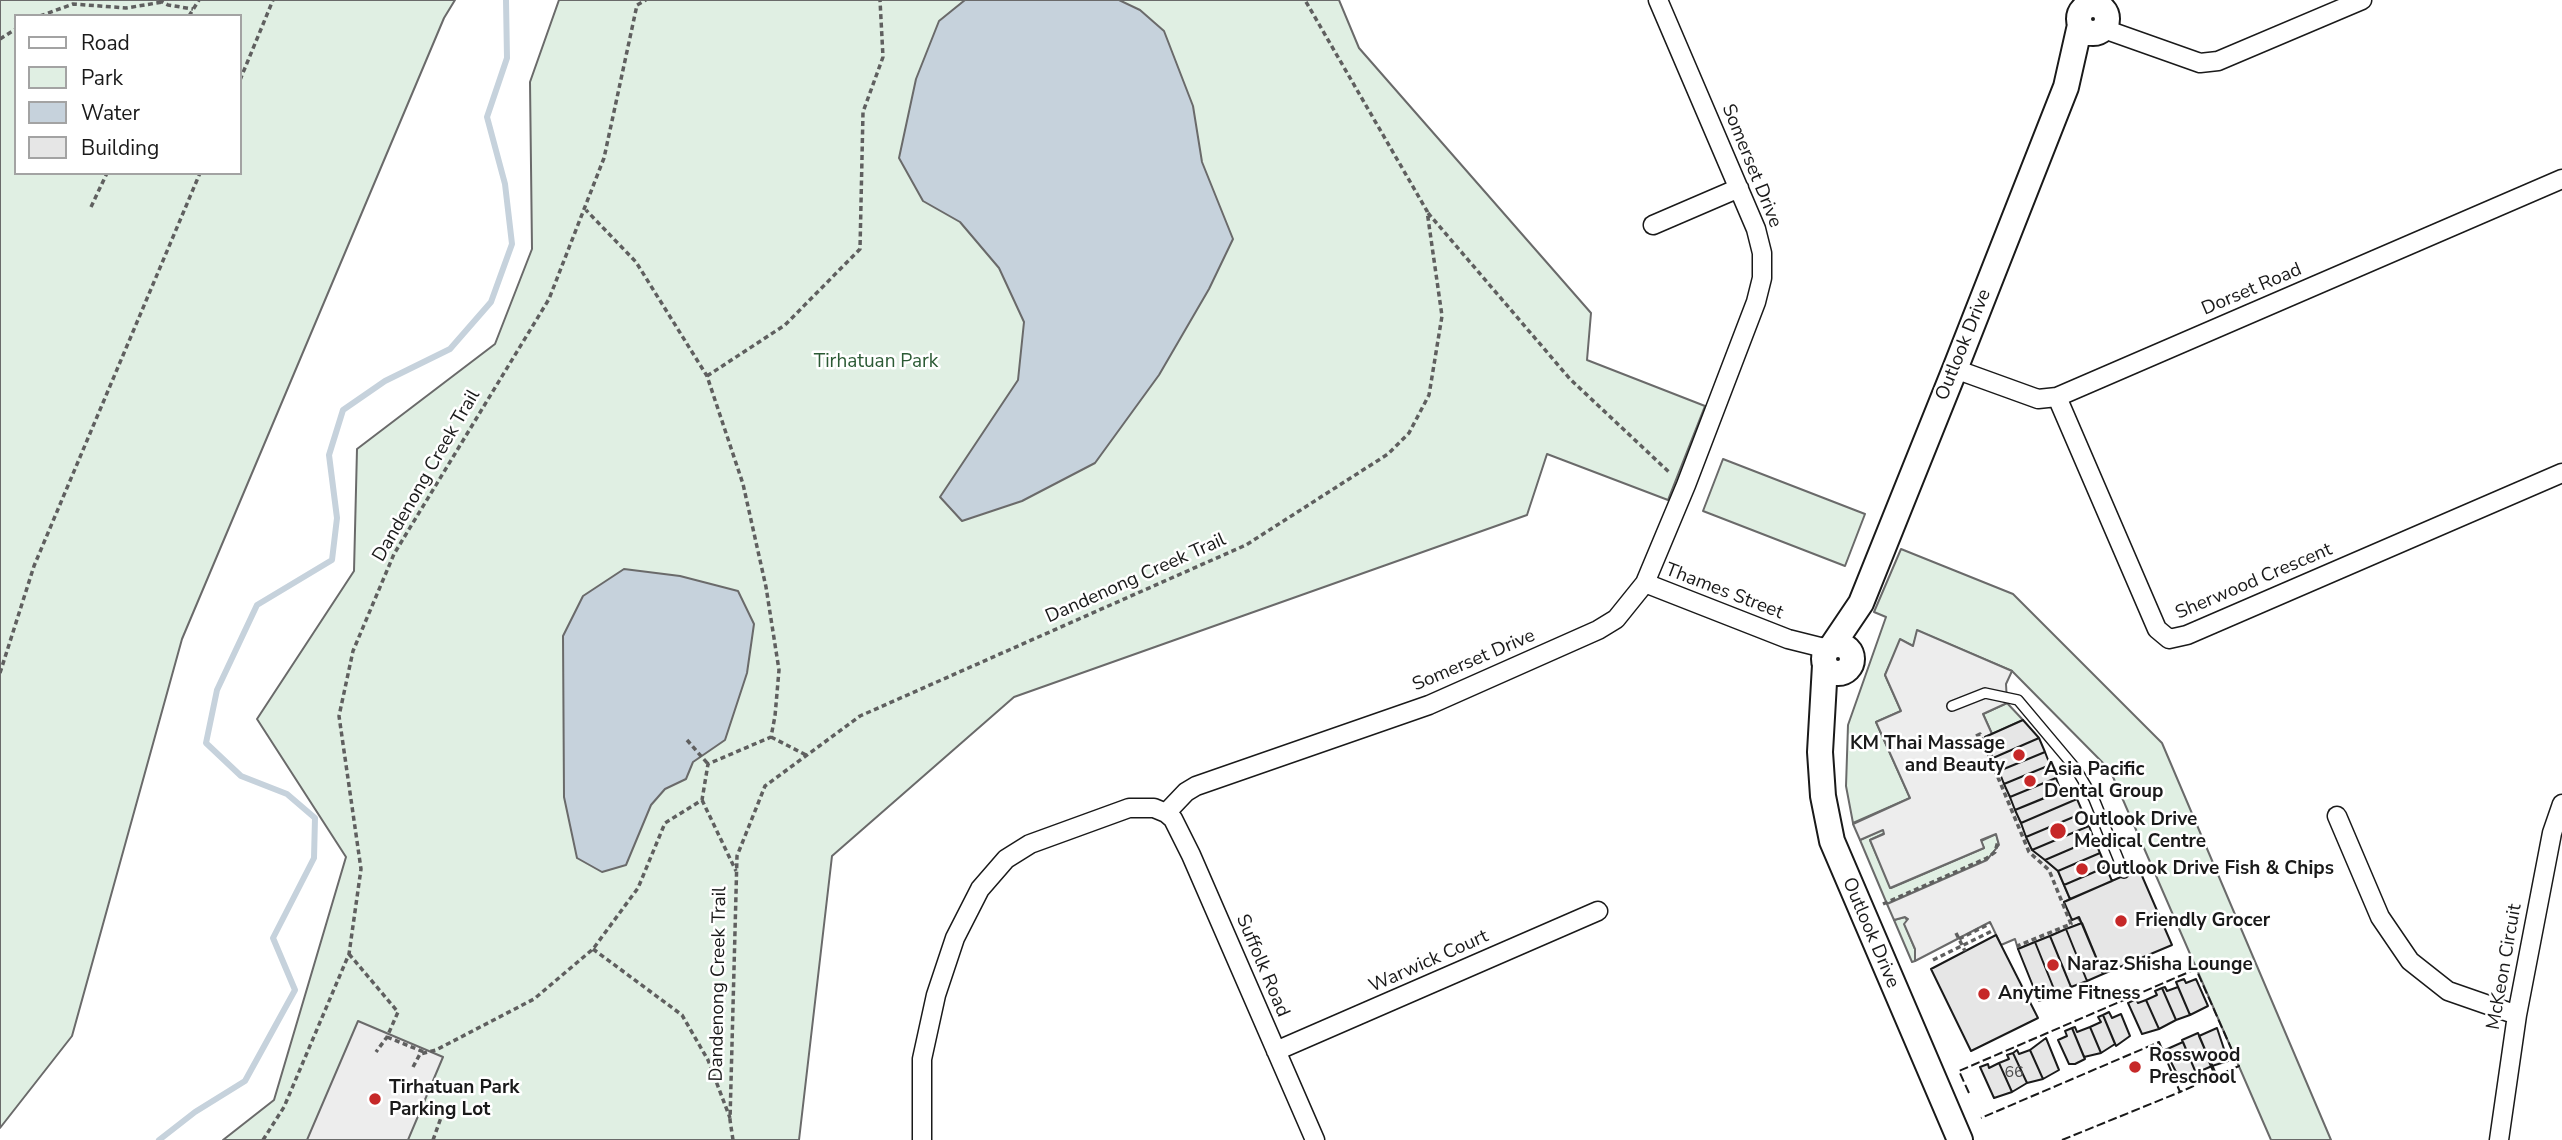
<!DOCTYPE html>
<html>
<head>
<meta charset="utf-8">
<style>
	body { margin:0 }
	#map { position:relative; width:2562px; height:1140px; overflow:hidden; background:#fff; font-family:"Nunito Sans",sans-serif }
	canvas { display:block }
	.legend { position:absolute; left:14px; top:14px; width:228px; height:161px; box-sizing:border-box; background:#fff; border:2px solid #a3a3a3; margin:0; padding:9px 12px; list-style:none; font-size:21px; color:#1a1a1a }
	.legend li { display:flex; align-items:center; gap:14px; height:35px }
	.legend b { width:35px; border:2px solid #a3a3a3 }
</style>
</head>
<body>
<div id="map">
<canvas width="2562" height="1140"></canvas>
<ul class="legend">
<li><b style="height:9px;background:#fff"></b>Road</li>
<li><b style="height:19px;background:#e0efe3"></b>Park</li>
<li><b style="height:19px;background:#c6d2dc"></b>Water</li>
<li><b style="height:19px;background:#e6e6e6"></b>Building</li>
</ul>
</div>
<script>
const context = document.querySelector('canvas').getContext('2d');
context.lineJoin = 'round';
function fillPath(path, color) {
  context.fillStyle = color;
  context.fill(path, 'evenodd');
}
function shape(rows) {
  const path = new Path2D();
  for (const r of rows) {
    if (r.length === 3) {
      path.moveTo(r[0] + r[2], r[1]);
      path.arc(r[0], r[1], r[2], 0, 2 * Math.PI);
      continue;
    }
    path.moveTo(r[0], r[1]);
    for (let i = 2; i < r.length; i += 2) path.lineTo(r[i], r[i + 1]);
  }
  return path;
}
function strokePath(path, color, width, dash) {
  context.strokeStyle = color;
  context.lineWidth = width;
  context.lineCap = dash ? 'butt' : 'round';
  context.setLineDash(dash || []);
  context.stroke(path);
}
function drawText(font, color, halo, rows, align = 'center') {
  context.font = font + ' "Nunito Sans",sans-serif';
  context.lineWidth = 5;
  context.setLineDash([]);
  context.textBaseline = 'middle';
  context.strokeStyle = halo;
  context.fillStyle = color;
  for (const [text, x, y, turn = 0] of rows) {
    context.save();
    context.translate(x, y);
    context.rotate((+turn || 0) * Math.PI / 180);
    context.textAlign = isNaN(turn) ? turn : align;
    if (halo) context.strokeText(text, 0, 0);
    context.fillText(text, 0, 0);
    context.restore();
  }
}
const green = shape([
	[0,0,455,0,444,18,182,639,72,1036,0,1128,0,0],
	[16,16,240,16,240,173,16,173,16,16],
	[559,0,1339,0,1359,48,1591,313,1587,360,1705,406,1668,500,1547,454,1527,515,1014,697,832,856,799,1140,223,1140,274,1100,346,857,257,719,354,571,357,449,495,344,532,249,530,82,559,0],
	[1723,459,1865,514,1845,566,1703,511,1723,459],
	[1901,549,2013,594,2162,743,2331,1140,2271,1140,2110,770,2012,671,1918,631,1913,646,1901,640,1885,675,1901,711,1876,722,1910,798,1853,823,1846,786,1848,725,1886,617,1874,612,1901,549],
	[2007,703,2023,720,1992,734,1983,714,2007,703],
	[1883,829,1885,833,1870,840,1891,888,1984,848,1981,841,1996,834,1999,845,1987,860,1887,904,1860,840,1883,829],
	[1905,917,1908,922,1905,925,1915,949,1915,961,1912,962,1894,920,1905,917]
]);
fillPath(green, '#e0efe3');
strokePath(green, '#6a6a6a', 2);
const parking = shape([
	[1917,630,2012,671,2006,684,2007,703,1983,714,1992,734,1985,737,2032,849,2058,871,2070,899,2064,902,2082,923,2018,949,2015,939,2001,945,1990,922,1915,961,1915,949,1904,924,1908,919,1905,917,1894,920,1887,904,1987,860,1999,845,1996,834,1981,840,1984,848,1890,888,1870,840,1884,834,1883,830,1860,840,1853,824,1910,798,1876,722,1901,711,1885,675,1900,639,1913,646,1917,630],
	[358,1021,443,1057,408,1140,307,1140,358,1021]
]);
fillPath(parking, '#ededed');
strokePath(parking, '#6a6a6a', 2);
const water = shape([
	[965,0,1119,0,1140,10,1164,31,1193,106,1202,162,1233,239,1209,289,1159,375,1095,463,1022,501,962,521,940,497,1018,380,1024,322,999,268,960,222,923,201,899,158,916,79,939,21,965,0],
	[624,569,680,576,738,591,754,624,747,673,725,740,693,762,686,779,665,789,651,805,626,865,602,872,577,858,564,797,563,636,583,596,624,569]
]);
fillPath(water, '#c6d2dc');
strokePath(water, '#6a6a6a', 2);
strokePath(shape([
	[159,1140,195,1112,245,1081,295,990,273,938,314,858,315,818,287,794,241,776,206,743,217,690,257,605,332,560,337,518,329,455,343,410,385,381,450,349,491,302,512,244,505,184,487,117,507,58,506,0]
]), '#c6d2dc', 6);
const building = shape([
	[2023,720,2039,738,1993,758,1985,737,2023,720],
	[2039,738,2045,752,1999,771,1993,758,2039,738],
	[2045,752,2050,765,2004,784,1999,771,2045,752],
	[2050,765,2056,778,2010,797,2004,784,2050,765],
	[2056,778,2061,791,2015,810,2010,797,2056,778],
	[2072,787,2077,799,2021,823,2015,810,2072,787],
	[2077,799,2083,813,2026,837,2021,823,2077,799],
	[2083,813,2089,826,2032,850,2026,837,2083,813],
	[2089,826,2094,839,2045,860,2032,850,2089,826],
	[2094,839,2100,853,2058,871,2045,860,2094,839],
	[2100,853,2106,867,2064,885,2058,871,2100,853],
	[2106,867,2112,881,2070,899,2064,885,2106,867],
	[2139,869,2172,945,2103,974,2079,917,2072,920,2064,902,2139,869],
	[2082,923,2103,974,2087,981,2066,929,2082,923],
	[2066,929,2087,981,2071,987,2050,936,2066,929],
	[1996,935,2038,1018,1971,1051,1931,969,1996,935],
	[2050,936,2071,987,2056,994,2035,942,2050,936],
	[2035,942,2056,994,2039,1001,2018,949,2035,942],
	[2184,979,2186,983,2196,979,2208,1006,2190,1015,2176,982,2184,979],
	[2165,987,2167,991,2178,987,2190,1015,2176,1020,2162,988,2165,987],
	[2162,988,2176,1020,2159,1029,2146,1000,2157,995,2155,991,2162,988],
	[2136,999,2138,1003,2146,1000,2159,1029,2142,1034,2128,1003,2136,999],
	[2109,1012,2112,1018,2121,1014,2130,1036,2116,1046,2103,1015,2109,1012],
	[2103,1015,2115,1044,2101,1053,2090,1027,2101,1022,2098,1017,2103,1015],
	[2075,1027,2077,1032,2090,1027,2101,1053,2084,1057,2072,1028,2075,1027],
	[2072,1028,2085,1059,2075,1064,2069,1064,2058,1040,2067,1036,2065,1031,2072,1028],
	[2217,1028,2228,1061,2212,1066,2199,1036,2217,1028],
	[2198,1033,2212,1066,2196,1073,2182,1040,2198,1033],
	[2046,1038,2059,1070,2043,1079,2030,1050,2046,1038],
	[2183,1042,2196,1073,2181,1082,2165,1050,2183,1042],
	[2017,1050,2019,1054,2030,1050,2043,1079,2027,1083,2013,1053,2017,1050],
	[2013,1053,2027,1083,2012,1092,1999,1063,2009,1059,2007,1055,2013,1053],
	[1999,1063,2012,1092,1994,1098,1980,1067,1988,1064,1989,1068,1999,1063]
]);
fillPath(building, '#e6e6e6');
strokePath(building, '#1a1a1a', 2);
const lane = shape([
	[1952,706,1985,693,2018,700,2076,769,2094,799,2124,873]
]);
const street = shape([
	[2104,29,2200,63,2218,61,2362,0],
	[1653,225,1739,188],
	[1955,369,2038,399,2057,397,2562,179],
	[2057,397,2157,629,2169,639,2187,635,2562,473],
	[1645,583,1788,639,1828,649],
	[1166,813,1173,819,1191,855,1315,1140],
	[2337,816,2380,917,2410,961,2448,991,2517,1015],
	[1276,1051,1598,911],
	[922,1140,922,1059,936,995,955,938,980,889,1006,859,1030,844,1129,808,1154,808,1166,813,1186,792,1196,786,1429,705,1598,630,1616,619,1645,583,1686,485,1756,302,1762,278,1762,253,1756,229,1658,0],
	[2499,1140,2517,1015,2552,833,2562,804]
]);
const secondary = shape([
	[2093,19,14],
	[1838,659,14],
	[1832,646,1861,603,1955,369,2066,87,2080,25],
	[1825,665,1820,752,1823,796,1832,841,1960,1140]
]);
strokePath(lane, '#1a1a1a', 12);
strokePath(street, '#1a1a1a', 21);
strokePath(secondary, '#1a1a1a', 28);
strokePath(shape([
	[159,0,168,5,193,9],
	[40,16,73,4,126,8,163,2],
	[189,16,199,0],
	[0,39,16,29],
	[240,80,273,0],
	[91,207,107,173],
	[1428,213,1570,379,1670,473],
	[707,376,785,325,860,249,863,112,883,57,880,0],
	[0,673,34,566,200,173],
	[1976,736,1980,734,2029,852,2049,870,2071,924,2017,946],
	[771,737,806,755],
	[687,740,708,764],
	[702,800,736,871],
	[1883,904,1987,858,1995,852,1998,841],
	[1956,933,1965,951],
	[1959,939,1991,923],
	[593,949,682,1015,708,1060,730,1118],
	[349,954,398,1012,387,1037,376,1052],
	[1933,960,1994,930],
	[387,1037,424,1052],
	[413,1067,420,1054,436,1050,534,999,593,949,638,888,665,823,702,800,708,764,771,737,775,716,779,670,766,587,743,484,707,376,636,262,586,210],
	[263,1140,284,1107,349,954,361,869,339,716,353,651,394,554,549,299,604,158,637,5,646,0],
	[433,1140,443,1112],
	[733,1140,730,1120,737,856,765,786,860,716,1246,545,1388,454,1409,433,1429,395,1442,316,1427,211,1305,0]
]), '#5f5f5f', 3.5, [5, 3.5]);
strokePath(lane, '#fff', 9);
strokePath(street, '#fff', 18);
strokePath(secondary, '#fff', 24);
strokePath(shape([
	[1969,1093,1959,1071,2196,969,2239,1066,2180,1092,2159,1042,1981,1118],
	[2062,1140,2180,1092]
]), '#1a1a1a', 2, [9, 3.5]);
strokePath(shape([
	[2210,1062,2216,1076],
	[2196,1071,2200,1083]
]), '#1a1a1a', 3.5);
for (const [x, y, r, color] of [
	[2019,755,7,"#c62828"],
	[2030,781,7,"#c62828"],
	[2058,831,9,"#c62828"],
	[2082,869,7,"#c62828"],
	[2121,921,7,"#c62828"],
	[2053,965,7,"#c62828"],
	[1984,994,7,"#c62828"],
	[2135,1067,7,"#c62828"],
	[375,1099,7,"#c62828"]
]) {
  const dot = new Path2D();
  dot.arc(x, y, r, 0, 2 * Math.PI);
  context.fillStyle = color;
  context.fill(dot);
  strokePath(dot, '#fff', 2.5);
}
drawText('16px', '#4d4d4d', null, [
	["66",2014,1073]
]);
drawText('19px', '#1a1a1a', '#fff', [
	["Somerset Drive",1751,166,68],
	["Dorset Road",2252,290,-23],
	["Outlook Drive",1964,345,-68],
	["Dandenong Creek Trail",427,476,-60],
	["Dandenong Creek Trail",1136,579,-24],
	["Sherwood Crescent",2254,582,-23],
	["Thames Street",1724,592,21],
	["Somerset Drive",1474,661,-23],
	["Outlook Drive",1870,933,67],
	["Warwick Court",1429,962,-24],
	["Suffolk Road",1262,966,67],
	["McKeon Circuit",2505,967,-80],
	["Dandenong Creek Trail",719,984,-89]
]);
drawText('19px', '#2b5a34', '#fff', [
	["Tirhatuan Park",876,362]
]);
drawText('bold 19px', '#1a1a1a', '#fff', [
	["KM Thai Massage",2005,744,"right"],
	["and Beauty",2005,766,"right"],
	["Asia Pacific",2044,770],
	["Dental Group",2044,792],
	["Outlook Drive",2074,820],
	["Medical Centre",2074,842],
	["Outlook Drive Fish & Chips",2096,869],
	["Friendly Grocer",2135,921],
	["Naraz Shisha Lounge",2067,965],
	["Anytime Fitness",1998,994],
	["Rosswood",2149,1056],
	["Preschool",2149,1078],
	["Tirhatuan Park",389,1088],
	["Parking Lot",389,1110]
], 'left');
</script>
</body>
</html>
